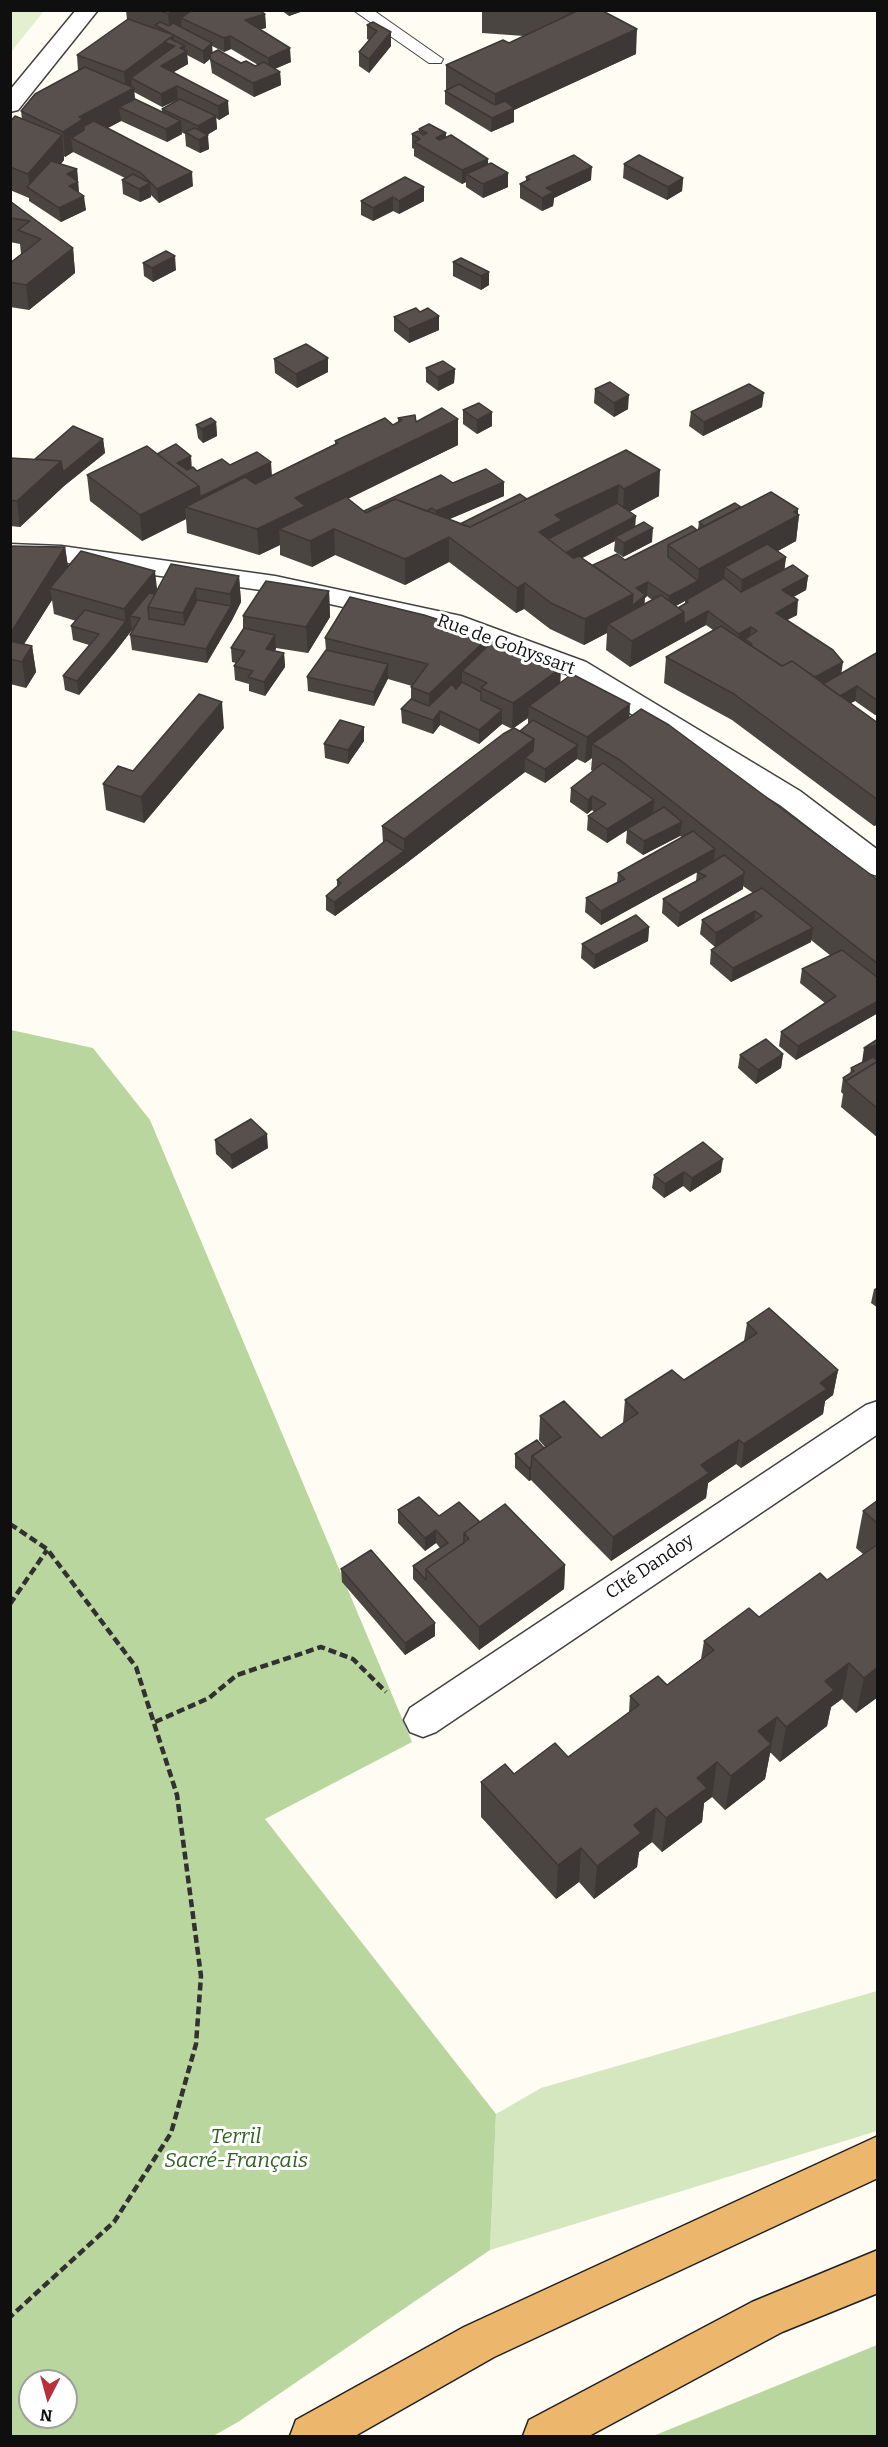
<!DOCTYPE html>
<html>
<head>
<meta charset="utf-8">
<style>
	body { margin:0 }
	#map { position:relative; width:888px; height:2447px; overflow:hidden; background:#fefcf3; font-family:Bitter,serif }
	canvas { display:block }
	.frame { position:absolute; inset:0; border:12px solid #0f0f0f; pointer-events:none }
	.north { position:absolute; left:18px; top:2369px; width:60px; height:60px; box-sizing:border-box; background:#fff; border:2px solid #9f9f9f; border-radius:50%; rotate:186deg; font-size:16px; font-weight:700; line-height:24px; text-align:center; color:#0f0f0f }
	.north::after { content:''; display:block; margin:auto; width:21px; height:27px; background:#b6313a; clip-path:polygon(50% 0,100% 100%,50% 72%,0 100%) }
</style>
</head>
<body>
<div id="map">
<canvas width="888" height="2447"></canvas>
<div class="frame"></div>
<div class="north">N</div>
</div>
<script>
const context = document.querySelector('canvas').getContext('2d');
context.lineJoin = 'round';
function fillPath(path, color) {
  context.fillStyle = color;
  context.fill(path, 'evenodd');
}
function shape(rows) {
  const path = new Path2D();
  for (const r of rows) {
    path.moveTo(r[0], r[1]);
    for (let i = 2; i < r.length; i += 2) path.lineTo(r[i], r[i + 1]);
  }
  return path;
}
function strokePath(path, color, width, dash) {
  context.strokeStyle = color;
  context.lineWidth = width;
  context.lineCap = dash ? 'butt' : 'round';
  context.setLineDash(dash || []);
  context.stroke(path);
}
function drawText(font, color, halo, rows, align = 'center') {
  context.font = font + ' Bitter,serif';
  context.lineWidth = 6;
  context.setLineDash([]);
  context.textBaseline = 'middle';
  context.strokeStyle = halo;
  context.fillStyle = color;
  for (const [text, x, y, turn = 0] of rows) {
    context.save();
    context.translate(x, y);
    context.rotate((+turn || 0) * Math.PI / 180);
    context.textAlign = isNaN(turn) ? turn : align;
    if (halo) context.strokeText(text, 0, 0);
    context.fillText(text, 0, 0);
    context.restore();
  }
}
fillPath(shape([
	[877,1991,877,2131,490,2250,496,2114,541,2088]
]), '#d4e7be');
fillPath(shape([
	[11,1030,93,1048,150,1120,412,1742,265,1819,496,2114,490,2250,238,2422,213,2436,11,2436],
	[30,2381,66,2381,66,2417,30,2417],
	[877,2345,877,2436,653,2436]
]), '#b9d69e');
fillPath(shape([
	[11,10,44,11,11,52,10,11]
]), '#e4efcf');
const service = shape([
	[353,10,373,10,443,59,441,63,429,63,353,10]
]);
const minor = shape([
	[76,10,98,10,18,110,10,112,10,90,76,10],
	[10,544,61,546,275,576,461,616,586,662,800,791,878,850,878,876,868,873,780,805,566,674,444,629,275,592,61,562,10,560,10,544],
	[878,1401,878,1434,436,1732,423,1737,410,1732,404,1720,410,1708,866,1405,878,1401]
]);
const trunk = shape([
	[878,2136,878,2178,494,2357,355,2436,290,2436,296,2420,464,2327,878,2136],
	[878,2250,878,2293,782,2332,589,2436,523,2436,529,2420,752,2302,878,2250]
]);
strokePath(service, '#424242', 2);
strokePath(minor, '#424242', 3);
strokePath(trunk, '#202020', 3);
strokePath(shape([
	[10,1524,47,1549,136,1667,177,1795,201,1976,196,2044,171,2133,114,2222,10,2317],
	[10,1604,47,1550],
	[155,1722,209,1698,237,1675,321,1647,353,1659,386,1692]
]), '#313131', 4.5, [8, 4]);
fillPath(service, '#fff');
fillPath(minor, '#fff');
fillPath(trunk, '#ecb66c');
fillPath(shape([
	[126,10,259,10,265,14,266,28,260,29,291,62,275,69,280,72,281,85,254,97,212,73,210,59,204,64,187,55,188,64,173,72,229,114,219,120,216,118,217,129,207,135,209,149,200,153,186,146,185,134,181,132,182,134,167,142,121,121,108,128,193,186,159,203,151,195,151,197,140,202,123,194,122,180,125,178,73,152,65,157,64,156,64,160,61,164,77,169,79,193,86,210,61,222,29,201,29,198,10,190,10,122,22,119,21,111,78,71,77,55,127,20],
	[212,46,224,52,231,49,258,65,255,66,241,63,212,53],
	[134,92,162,107,178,100,162,109,162,112,135,99],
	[281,10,303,10,303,11,289,16],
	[482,10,601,10,636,54,514,110,514,122,491,132,445,104,445,91,446,90,446,65,509,43,524,36,482,33],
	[373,22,391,46,369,73,359,66,359,52,369,40,367,39,367,25],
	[419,129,446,138,488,159,488,164,508,173,508,187,483,198,466,187,466,182,462,184,414,156,414,149,412,148,412,134,419,132],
	[624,164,683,178,682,191,667,200,623,178],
	[526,177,591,180,554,198,553,206,542,211,520,198,520,184,526,181],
	[424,187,424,201,399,214,393,211,373,221,361,215,361,201],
	[10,201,73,248,75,273,29,310,10,307,10,263,21,254,20,244,10,242],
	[453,262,489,272,489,285,481,290,453,276],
	[143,263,176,270,153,282,144,276],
	[394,317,439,330,409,343,394,331],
	[274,359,328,372,297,388,275,373],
	[426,368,455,369,454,383,438,391,426,382],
	[595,389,628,409,614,417,594,403],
	[762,407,703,436,689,426,691,412],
	[463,410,492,426,477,434,463,424],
	[398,418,416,422,458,419,458,445,348,499,364,511,453,483,504,482,504,496,449,519,460,524,527,499,626,450,659,496,629,512,635,526,652,542,623,557,614,551,615,541,582,558,593,565,625,560,697,530,698,529,699,522,741,507,798,509,798,514,799,515,796,541,778,551,786,557,784,569,808,576,806,590,793,597,797,615,787,620,842,673,878,652,878,714,875,715,855,701,850,703,878,723,878,824,874,826,732,720,664,683,666,657,713,630,706,625,630,667,606,650,607,633,584,645,550,629,524,609,516,613,449,562,405,585,335,555,312,567,280,555,280,545,259,555,187,533,186,519,142,541,90,501,87,475,157,454,192,467,197,471,230,465,272,475,335,444,335,441,393,425,398,422],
	[647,596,652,600,644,604,645,598],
	[685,601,685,603,678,608,676,606],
	[216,422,217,436,203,443,198,438,196,425],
	[103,439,105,453,64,486,20,527,10,526,10,458,34,459],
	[10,546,65,547,68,567,157,591,239,576,241,602,232,620,207,663,132,650,130,635,133,630,132,630,115,652,79,695,65,690,63,676,89,645,73,640,71,626,76,621,54,614,52,600,24,644,32,646,36,672,26,688,10,684],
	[329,591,330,617,308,653,276,648,275,651,284,653,285,667,265,696,249,691,249,684,235,680,234,666,236,663,232,662,231,648,243,629,243,616],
	[490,636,490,644,560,683,629,718,878,880,878,1013,796,1060,779,1046,781,1032,825,1003,800,983,802,969,831,956,811,940,811,942,731,982,710,964,711,950,721,943,715,947,700,934,702,920,753,893,743,886,743,889,678,927,662,913,663,899,696,881,697,872,601,925,585,912,586,898,617,882,618,873,682,837,680,836,643,855,626,843,627,830,607,843,587,830,588,816,594,812,592,810,587,814,570,802,571,788,593,771,591,770,592,758,585,763,577,759,545,783,525,772,404,865,335,916,326,910,326,896,337,887,337,880,383,843,382,826,512,729,502,724,479,744,440,725,433,734,402,723,401,709,411,699,411,687,412,686,388,679,374,706,308,691,307,677,326,650,325,638],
	[528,718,528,725,520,731,514,728],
	[224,728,144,823,106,810,103,784,133,771],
	[364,741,348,764,325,758,324,744],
	[649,927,648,941,594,969,581,958,582,944],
	[878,1039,878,1059,876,1059,878,1061,878,1138,841,1107,843,1094,841,1092,843,1078,850,1074,851,1068,864,1061,862,1062],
	[783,1054,781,1068,756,1084,738,1068,740,1055],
	[215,1140,268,1148,232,1169,216,1154],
	[703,1142,721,1172,690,1192,683,1186,664,1198,652,1188,654,1175],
	[878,1287,878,1308,871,1303,874,1289],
	[747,1323,838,1370,833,1395,825,1401,823,1414,741,1468,736,1464,708,1483,706,1498,611,1561,531,1480,529,1481,515,1468,515,1454,545,1447,539,1440,540,1416,601,1438,623,1423,625,1400,684,1380,744,1341],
	[878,1500,878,1697,856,1713,842,1699,831,1707,827,1726,780,1762,771,1753,770,1753,765,1779,725,1810,712,1797,704,1803,702,1822,662,1852,652,1842,639,1852,637,1867,594,1899,579,1882,556,1899,481,1817,481,1782,514,1774,568,1757,629,1712,630,1696,667,1685,701,1659,704,1641,759,1617,827,1580,863,1554,856,1548,863,1511],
	[398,1510,480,1522,565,1565,564,1589,479,1650,413,1579,413,1566,440,1548,436,1543,425,1551,398,1523],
	[341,1569,435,1623,435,1636,405,1655,342,1582]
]), '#4b4541');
fillPath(shape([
	[174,10,213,10,181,18,182,31,174,35,175,57,180,48,185,46,185,52,187,51,188,64,162,79,131,78,132,89,134,88,136,113,119,107,121,121,85,140,71,138,73,152,65,157,63,132,79,117,126,92,124,72,170,33,168,14],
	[289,10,303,10,303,11,289,16],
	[569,10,596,10,568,40],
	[265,14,266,28,246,33,245,20],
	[637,29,636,54,514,110,514,122,491,132,492,118,495,117,495,94],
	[391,32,391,46,369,73,369,59],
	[230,36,231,49,224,52,224,38],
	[212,43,213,57,210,54,210,59,204,64,203,51],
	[290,48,291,62,269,71,268,58],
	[280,72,281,85,254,97,253,83],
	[177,86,178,99,162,107,161,94],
	[228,101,229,114,219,120,218,106],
	[216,116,217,129,198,140,198,126],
	[181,121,182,134,167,142,166,129],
	[446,133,446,147,436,138],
	[62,135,64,160,36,193,30,189,28,174],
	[208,135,209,149,200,153,199,140],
	[488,159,488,172,466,174,466,182,462,184,462,170],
	[592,167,591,180,554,198,553,206,542,211,542,198,546,188],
	[77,169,79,195,70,199,67,174],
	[192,172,193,186,159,203,157,189],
	[508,173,508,187,483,198,483,184],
	[683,178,682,191,667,200,668,187],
	[150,183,151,197,140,202,139,189],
	[424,187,424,201,399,214,399,201],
	[84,196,86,210,61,222,59,208],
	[393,197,393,211,373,221,373,208],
	[73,248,75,273,29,310,26,285],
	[175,256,176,270,153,282,152,268],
	[489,272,489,285,481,290,481,276],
	[439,316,439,330,409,343,409,329],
	[328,358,328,372,297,388,296,374],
	[455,369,454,383,438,391,438,377],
	[764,393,762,407,703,436,704,422],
	[629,395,628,409,614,417,614,403],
	[492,412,492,426,477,434,477,420],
	[458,419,458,445,306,519,279,529,280,545,259,555,257,529,295,498],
	[216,422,217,436,203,443,202,429],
	[103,439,105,453,64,486,20,527,17,501,61,461],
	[191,456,192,470,179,477,177,463],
	[271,462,272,476,200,512,185,507,186,519,142,541,140,515,199,486],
	[660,470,659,496,623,515,624,489],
	[504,482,504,496,436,525,436,511],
	[619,485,617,511,549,552,539,532,555,515],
	[798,509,798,516,799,515,796,541,735,574,725,567,724,580,668,610,669,596,698,581,699,569],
	[636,516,635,530,615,537,615,541,567,566,567,552],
	[653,528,652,542,623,557,624,543],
	[334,529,335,555,312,567,310,541],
	[449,537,449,562,405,585,405,559],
	[65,547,69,573,50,588,52,600,14,660,10,659,10,634],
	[786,557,783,583,740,606,742,580],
	[155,571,158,597,140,618,130,616,132,630,115,652,79,695,77,681,126,621,124,609],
	[239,576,241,602,232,620,207,663,206,649,231,606,230,594],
	[808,576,806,590,781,604,782,590],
	[648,582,647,596,645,598,644,609,608,624,607,633,584,645,585,619,636,588],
	[525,583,524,609,516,613,517,588],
	[196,588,198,614,186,639,183,613],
	[329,591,330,617,308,653,306,627],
	[798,600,797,615,774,627,776,613],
	[708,611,706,625,630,667,632,641,684,612],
	[751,627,750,641,745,639,744,644,737,648,739,634],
	[275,635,276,649,267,663,266,649],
	[490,636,489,662,462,671,462,688,429,718,429,694],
	[32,646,36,672,26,688,22,662],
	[284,653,285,667,265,696,264,682],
	[843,662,841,676,815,690,811,680],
	[388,664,388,678,374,706,374,692],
	[561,668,560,694,529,706,528,718,512,729,513,703],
	[857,686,855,701,828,716,830,702],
	[878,701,878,714,875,715],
	[222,702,224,728,144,823,141,797],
	[630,704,629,730,592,744,592,758,585,763,587,737],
	[502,710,502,724,479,744,479,730],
	[440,711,440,725,433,734,433,720],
	[364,727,364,741,348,764,348,750],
	[534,739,533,762,525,758,525,772,404,865,335,916,334,902,404,851,404,839],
	[578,745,577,759,545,783,545,769],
	[592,796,592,810,587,814,588,800],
	[654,800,653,814,607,843,607,829],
	[878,802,878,824,874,826],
	[682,822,680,836,643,855,644,841],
	[715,849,714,863,601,925,601,911],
	[744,874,743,889,678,927,680,913],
	[755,911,754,925,715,947,716,933],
	[649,927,648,941,594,969,595,955],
	[813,928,811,942,731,982,733,968],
	[878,1001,878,1013,796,1060,798,1046],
	[878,1045,878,1059,862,1062,864,1048],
	[783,1054,781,1068,756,1084,758,1070],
	[267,1134,268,1148,232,1169,231,1155],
	[723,1159,721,1172,690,1192,692,1178],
	[684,1172,683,1186,664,1198,665,1184],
	[838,1370,833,1395,825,1401,823,1414,741,1468,744,1444,820,1383],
	[739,1440,736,1464,708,1483,706,1498,611,1561,613,1537,701,1465],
	[531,1467,531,1480,529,1481,529,1468],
	[436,1530,436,1543,425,1551,425,1538],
	[565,1565,564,1589,479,1650,479,1627],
	[435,1623,435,1636,405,1655,405,1643],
	[849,1663,842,1699,831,1707,827,1726,780,1762,786,1727,825,1681],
	[878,1667,878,1697,856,1713,864,1678],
	[777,1717,765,1779,725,1810,731,1776,758,1731],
	[717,1762,712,1797,704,1803,702,1822,662,1852,666,1818,697,1778],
	[656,1808,652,1842,639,1852,637,1867,594,1899,597,1866,634,1825],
	[581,1848,579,1882,556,1899,558,1865]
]), '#3d3835');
const building = shape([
	[158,10,174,10,168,14,158,10],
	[192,10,259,10,265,14,245,20,290,48,268,58,230,36,224,38,181,18,192,10],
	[579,10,601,10,637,29,495,94,446,65,503,40,509,43,579,10],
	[128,19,174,35,124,72,77,55,128,19],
	[160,22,169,26,173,23,212,43,203,51,155,25,160,22],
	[373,22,391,32,369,59,359,52,377,31,367,25,373,22],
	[169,38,185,46,180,48,187,51,161,66,228,101,218,106,177,86,161,94,131,78,175,46,164,42,169,38],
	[218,50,241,63,246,61,255,66,264,62,280,72,253,83,211,60,210,54,218,50],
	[85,67,134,88,79,117,83,119,63,132,21,111,35,94,85,67],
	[459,84,495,105,505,101,514,108,492,118,445,91,459,84],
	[135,99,181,121,166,129,119,107,135,99],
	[180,99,216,116,198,126,162,109,180,99],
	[15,116,62,135,28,174,10,167,10,122,15,116],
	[94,121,192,172,157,189,141,173,71,138,84,130,84,126,94,121],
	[429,124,446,133,436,138,440,140,451,135,488,159,462,170,414,142,420,139,412,134,418,131,423,135,427,133,419,129,429,124],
	[195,128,208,135,199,140,185,132,195,128],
	[574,155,592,167,546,188,554,192,542,198,520,184,530,179,526,177,574,155],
	[639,155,683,178,668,187,624,164,639,155],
	[51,161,77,169,67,174,78,182,69,186,84,196,59,208,27,187,51,161],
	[491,163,508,173,483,184,466,174,491,163],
	[133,174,150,183,139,189,122,180,133,174],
	[405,177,424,187,399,201,393,197,373,208,361,201,405,177],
	[10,201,73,248,26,285,10,282,10,263,41,239,18,230,30,221,10,218,10,201],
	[166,251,175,256,152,268,143,263,166,251],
	[461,258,489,272,481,276,453,262,461,258],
	[416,308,420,312,428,308,439,316,409,329,394,317,416,308],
	[306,344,328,358,296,374,274,359,306,344],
	[443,361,455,369,438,377,426,368,443,361],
	[610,382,629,395,614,403,595,389,610,382],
	[749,384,764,393,704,422,691,412,749,384],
	[479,403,492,412,477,420,463,410,479,403],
	[442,408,458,419,295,498,305,506,257,529,185,507,245,477,255,484,338,443,335,441,385,418,393,425,402,420,398,418,415,415,416,422,442,408],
	[211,418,216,422,202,429,196,425,211,418],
	[73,426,103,439,63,472,61,461,35,459,73,426],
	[176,444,191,456,177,463,187,470,193,467,197,471,222,459,230,465,257,452,271,462,200,497,199,486,157,454,176,444],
	[147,446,199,486,140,515,87,475,147,446],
	[626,450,660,470,624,489,619,485,555,515,562,520,539,532,573,558,579,556,633,594,585,619,551,603,525,583,517,588,449,537,405,559,334,529,310,541,279,529,346,497,366,513,395,499,470,527,626,450],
	[10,458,61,461,17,501,10,500,10,458],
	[486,469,504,482,436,511,432,508,426,511,395,499,366,513,364,511,441,475,453,483,486,469],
	[771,492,798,509,794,512,799,515,699,569,668,545,771,492],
	[520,494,527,499,470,527,460,524,520,494],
	[617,503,636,516,567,552,575,558,573,558,548,539,617,503],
	[735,503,741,507,704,526,699,522,735,503],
	[644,522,653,528,624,543,615,537,644,522],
	[692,526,697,530,668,545,668,557,698,581,669,596,648,582,636,588,645,595,632,606,633,594,593,565,617,554,625,560,692,526],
	[767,544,786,557,742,580,725,567,767,544],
	[10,546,65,547,10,634,10,546],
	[81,551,155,571,124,609,50,588,81,551],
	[171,564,239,576,230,594,196,588,183,613,148,607,171,564],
	[793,565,808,576,782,590,798,600,776,613,833,650,843,662,815,677,792,661,782,666,750,645,752,644,745,639,757,631,751,627,739,634,708,611,684,624,684,612,678,608,688,602,686,600,724,578,741,592,793,565],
	[266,581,329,591,306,627,243,616,266,581],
	[149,593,155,594,148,607,149,619,184,625,197,600,231,606,206,649,130,635,140,618,130,616,149,593],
	[661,595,684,612,632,641,608,624,661,595],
	[350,597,424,615,490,636,429,694,411,687,428,664,325,638,350,597],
	[85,610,126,621,113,638,77,681,63,676,99,634,71,626,85,610],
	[721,626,782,666,792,661,878,723,878,800,734,694,666,657,721,626],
	[244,628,275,635,266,649,284,653,264,682,248,677,253,671,234,666,245,651,231,648,244,628],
	[496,638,561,668,513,703,481,688,487,683,462,671,496,638],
	[10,641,32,646,22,662,10,659,10,641],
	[326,650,388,664,374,692,307,677,326,650],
	[878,652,878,701,857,686,840,696,823,684,878,652],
	[572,674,630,704,587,737,529,706,572,674],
	[462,682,481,692,481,700,502,710,479,730,440,711,433,720,401,709,411,699,429,706,452,684,456,689,462,682],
	[199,694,222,702,141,797,103,784,118,766,133,771,199,694],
	[641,709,669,725,878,880,878,964,620,760,592,744,641,709],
	[340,720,364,727,348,750,324,744,340,720],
	[533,720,578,745,545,769,525,758,533,751,534,739,520,731,533,720],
	[514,728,534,739,404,839,382,826,503,734,514,728],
	[603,763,654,800,607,829,588,816,606,804,592,796,588,800,571,788,603,763],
	[664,807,682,822,644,841,627,829,664,807],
	[693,831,715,849,601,911,586,898,625,879,618,873,693,831],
	[386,840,404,851,334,902,326,896,341,883,337,880,386,840],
	[724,855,744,871,744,874,680,913,663,899,706,876,697,872,724,855],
	[762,888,813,928,733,968,711,950,762,916,755,911,716,933,702,920,762,888],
	[636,915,649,927,595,955,582,944,636,915],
	[842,950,878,978,878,1001,798,1046,781,1032,836,996,802,969,842,950],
	[766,1039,783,1054,758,1070,740,1055,766,1039],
	[878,1039,878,1045,864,1048,878,1039],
	[873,1057,878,1061,846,1081,843,1078,854,1071,851,1068,873,1057],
	[878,1061,878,1109,845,1081,878,1061],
	[251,1119,267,1134,231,1155,215,1140,251,1119],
	[703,1142,723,1159,692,1178,684,1172,665,1184,654,1175,703,1142],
	[769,1308,838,1370,820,1383,827,1389,744,1444,739,1440,701,1465,709,1473,613,1537,532,1456,561,1437,540,1416,564,1401,601,1438,638,1413,625,1400,672,1370,684,1380,757,1333,747,1323,769,1308],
	[537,1440,544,1448,532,1456,531,1467,529,1468,515,1454,537,1440],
	[419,1497,439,1516,459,1502,480,1522,464,1533,464,1543,426,1569,426,1580,413,1566,448,1543,436,1530,425,1538,398,1510,419,1497],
	[878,1500,878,1524,863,1511,878,1500],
	[505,1504,565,1565,479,1627,426,1569,469,1539,464,1533,505,1504],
	[878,1544,878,1667,864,1678,849,1663,825,1681,834,1690,786,1727,777,1717,758,1731,771,1744,731,1776,717,1762,697,1778,707,1788,666,1818,656,1808,634,1825,641,1833,597,1866,581,1848,558,1865,481,1782,505,1764,514,1774,555,1743,568,1757,639,1705,630,1696,658,1676,667,1685,714,1650,704,1641,749,1608,759,1617,820,1573,827,1580,878,1544],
	[371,1550,435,1623,405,1643,341,1569,371,1550]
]);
fillPath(building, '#57504c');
strokePath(building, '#3d3835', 1.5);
drawText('18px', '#0f0f0f', '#fff', [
	["Rue de Gohyssart",506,645,20],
	["CIté Dandoy",650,1567,-34]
]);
drawText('italic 21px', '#326324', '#fff', [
	["Terril",236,2137],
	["Sacré-Français",236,2161]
]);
</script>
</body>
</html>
